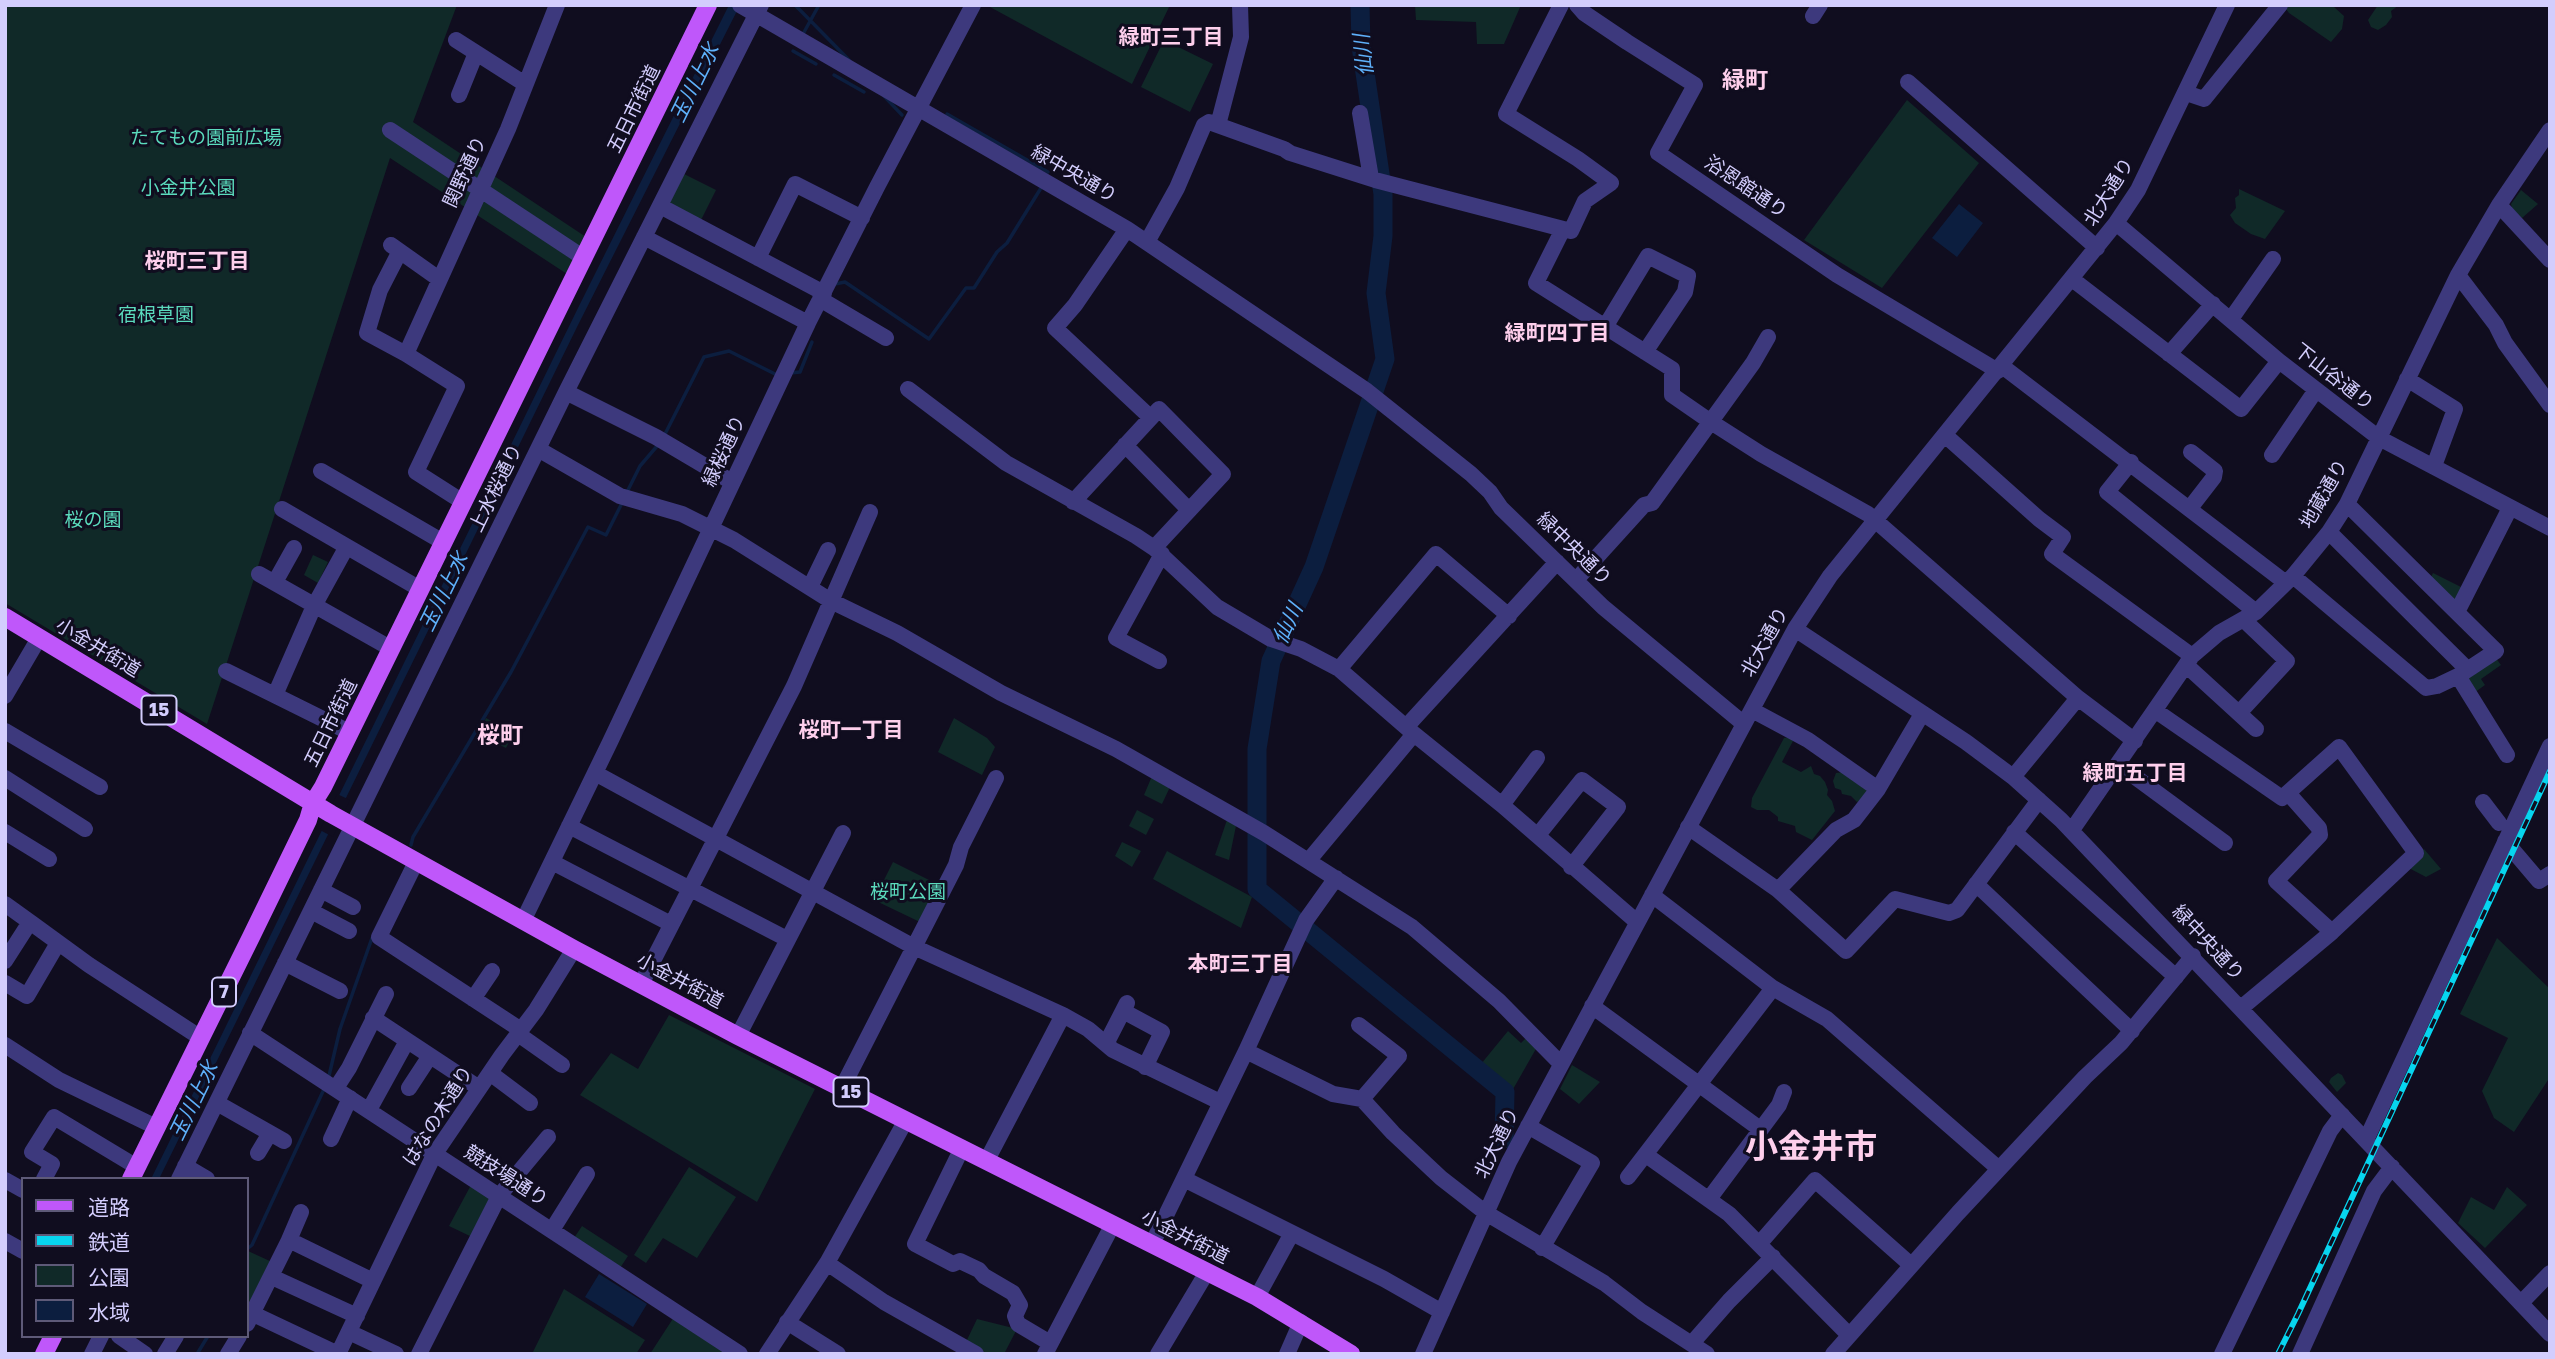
<!DOCTYPE html>
<html>
<head>
<meta charset="utf-8">
<style>
	body { margin:0 }
	#map { position:relative; width:2555px; height:1359px; overflow:hidden; background:#100d1f; font-family:"Golos Text","Noto Sans JP",sans-serif }
	canvas { display:block }
	.frame { position:absolute; inset:0; border:7px solid #d3cdfd; pointer-events:none }
	.legend { position:absolute; left:21px; top:1177px; width:228px; height:161px; box-sizing:border-box; background:#100d1f; border:2px solid #5e5a78; margin:0; padding:9px 12px; list-style:none; font-size:21px; color:#d3cdfd }
	.legend li { display:flex; align-items:center; gap:14px; height:35px }
	.legend b { width:35px; border:2px solid #5e5a78 }
</style>
</head>
<body>
<div id="map">
<canvas width="2555" height="1359"></canvas>
<div class="frame"></div>
<ul class="legend">
<li><b style="height:9px;background:#bf57fa"></b>道路</li>
<li><b style="height:9px;background:#07d5ef"></b>鉄道</li>
<li><b style="height:19px;background:#102928"></b>公園</li>
<li><b style="height:19px;background:#0c1e3f"></b>水域</li>
</ul>
</div>
<script>
const context = document.querySelector('canvas').getContext('2d');
context.lineJoin = 'round';
function fillPath(path, color) {
  context.fillStyle = color;
  context.fill(path, 'evenodd');
}
function shape(rows) {
  const path = new Path2D();
  for (const r of rows) {
    path.moveTo(r[0], r[1]);
    for (let i = 2; i < r.length; i += 2) path.lineTo(r[i], r[i + 1]);
  }
  return path;
}
function strokePath(path, color, width, dash) {
  context.strokeStyle = color;
  context.lineWidth = width;
  context.lineCap = dash ? 'butt' : 'round';
  context.setLineDash(dash || []);
  context.stroke(path);
}
function drawText(font, color, halo, rows, align = 'center') {
  context.font = font + ' "Golos Text","Noto Sans JP",sans-serif';
  context.lineWidth = 6;
  context.setLineDash([]);
  context.textBaseline = 'middle';
  context.strokeStyle = halo;
  context.fillStyle = color;
  for (const [text, x, y, turn = 0] of rows) {
    context.save();
    context.translate(x, y);
    context.rotate((+turn || 0) * Math.PI / 180);
    context.textAlign = isNaN(turn) ? turn : align;
    if (halo) context.strokeText(text, 0, 0);
    context.fillText(text, 0, 0);
    context.restore();
  }
}
fillPath(shape([
	[5,5,457,5,413,122,586,237,567,274,390,158,207,724,5,603],
	[991,5,1170,5,1132,84,990,7],
	[1415,5,1521,5,1504,44,1477,44,1476,22,1416,20],
	[2289,5,2334,7,2344,16,2342,29,2331,42,2289,13,2286,9],
	[2378,5,2399,5,2391,11,2392,17,2386,25,2378,30,2371,27,2368,20],
	[1164,40,1213,64,1190,112,1141,87],
	[1907,100,1979,163,1882,288,1804,240],
	[684,174,716,190,700,222,668,206],
	[2239,189,2285,211,2265,239,2251,234,2235,223,2230,215,2236,208,2235,198,2239,195],
	[2521,190,2538,204,2522,218,2512,208,2511,204],
	[313,555,328,562,318,583,304,575],
	[2433,573,2465,589,2457,604,2430,579],
	[2495,657,2501,665,2481,679,2485,685,2474,693,2464,679],
	[486,718,514,733,506,748,478,734],
	[954,718,987,738,995,747,982,775,938,752],
	[1790,737,1793,741,1782,762,1801,772,1811,766,1814,774,1820,776,1825,782,1828,790,1827,795,1832,801,1835,811,1812,840,1796,832,1795,826,1778,821,1778,817,1769,810,1757,810,1751,807,1752,798,1784,738],
	[1844,772,1870,786,1865,800,1857,802,1851,796,1842,794,1841,790,1835,788,1833,781,1836,773],
	[1152,776,1170,787,1162,804,1144,795],
	[1137,810,1154,819,1146,835,1129,826],
	[1228,817,1237,821,1229,860,1215,855],
	[1122,842,1141,851,1132,867,1115,856],
	[2424,849,2441,869,2426,877,2405,866],
	[1167,851,1252,897,1241,928,1153,879],
	[893,862,941,886,922,923,874,900],
	[2497,938,2550,989,2550,1077,2514,1132,2494,1118,2482,1091,2508,1038,2460,1014],
	[669,1015,815,1089,757,1202,580,1095,611,1053,638,1069],
	[1508,1031,1521,1043,1527,1037,1537,1047,1512,1091,1481,1064],
	[1572,1065,1600,1082,1579,1104,1560,1089],
	[2338,1073,2342,1075,2346,1083,2337,1092,2329,1082,2331,1078],
	[689,1167,736,1197,697,1258,663,1238,646,1263,634,1255],
	[471,1185,489,1195,490,1201,472,1237,449,1226],
	[2507,1187,2527,1205,2485,1248,2458,1223,2471,1197,2494,1210],
	[582,1226,628,1256,620,1268,574,1238],
	[248,1251,272,1262,249,1304,247,1303],
	[564,1289,645,1340,636,1354,532,1354],
	[674,1317,731,1354,650,1354],
	[977,1319,1017,1329,1004,1354,988,1354,966,1342]
]), '#102928');
fillPath(shape([
	[729,5,740,5,578,325,159,1179,151,1179,578,308],
	[1959,204,1983,223,1957,257,1932,238],
	[599,1274,647,1304,633,1327,585,1297]
]), '#0c1e3f');
fillPath(shape([
	[337,794,350,800,333,837,320,830]
]), '#100d1f');
strokePath(shape([
	[795,5,849,60],
	[803,34,819,5],
	[793,51,816,64],
	[834,75,864,92],
	[884,96,902,115],
	[947,114,1048,172],
	[835,284,845,282,929,339,966,288,974,288,997,252,1007,243,1041,188],
	[790,373,800,372,812,342],
	[664,436,704,357,729,351,777,375],
	[626,494,640,466,658,445],
	[411,845,413,837,511,672,588,527,606,535,623,501],
	[328,1080,340,1029,372,938],
	[247,1249,252,1245,325,1087],
	[197,1354,208,1336]
]), '#0c1e3f', 3.5);
strokePath(shape([
	[1360,5,1361,46,1383,194,1383,236,1376,293,1385,359,1314,567,1271,661,1257,749,1257,889,1505,1092,1504,1139]
]), '#0c1e3f', 19);
strokePath(shape([
	[740,5,1127,229,1367,391,1471,474,1490,492,1501,508,1603,607,1744,724],
	[1577,5,1584,13,1627,42,1695,85,1658,153,1837,275,1998,371],
	[1813,16,1820,5],
	[456,40,525,84],
	[1908,82,2097,248],
	[2186,93,2204,99,2280,5],
	[459,95,476,53],
	[1360,113,1371,178],
	[1218,125,1241,37,1240,5],
	[390,130,584,258],
	[2499,205,2550,260],
	[660,206,824,293],
	[2116,223,2279,361,2379,438,2550,528],
	[1127,229,1075,305,1055,328,1150,417],
	[1563,229,1536,283,1672,369,1672,395,1711,422,1761,454,1868,514,2078,698,2135,741],
	[644,237,808,323],
	[1147,242,1177,188,1204,125,1209,122,1284,149,1290,153,1375,180,1571,231,1585,201,1611,183,1578,159,1506,114,1561,5],
	[391,245,439,279],
	[399,253,380,290,367,333,406,354,457,386,416,472,463,502],
	[758,258,795,184,862,218],
	[2458,275,2496,325,2505,343,2550,405],
	[2072,279,2241,409,2279,361],
	[820,299,886,338],
	[2231,319,2273,259],
	[1605,327,1648,256,1688,276,1685,292,1645,352],
	[406,354,508,129,557,5],
	[2169,354,2213,304],
	[2002,366,2286,583],
	[2407,379,2455,409,2434,466],
	[908,389,1006,463,1136,536,1154,548,1217,607,1271,639,1301,649,1339,669,1414,734,1502,805,1637,922],
	[566,392,656,437,732,482],
	[1946,436,2039,519,2063,537,2052,554,2192,656],
	[1125,445,1189,510],
	[538,449,620,496,682,514,734,540,831,601,897,633,1001,693,1116,749,1264,833,1412,927,1499,1001,1561,1064],
	[2272,455,2316,390],
	[2131,462,2107,492,2256,612],
	[321,471,443,542],
	[1073,502,1159,409,1223,474,1154,548],
	[2190,508,2214,477,2215,471,2191,452],
	[282,509,420,589],
	[2329,532,2467,669],
	[259,574,390,648],
	[2293,576,2426,688,2437,686,2458,676,2496,651,2347,504],
	[1576,580,1644,505,1652,503,1753,363,1768,337],
	[275,582,294,548],
	[810,587,828,550],
	[2457,612,2510,508],
	[1795,629,1966,742,2013,777,2061,820,2550,1334],
	[1159,661,1116,638,1162,554],
	[2186,665,2256,729],
	[1339,669,1436,554,1509,616],
	[226,671,349,732],
	[2458,676,2507,755],
	[275,695,314,606,346,548],
	[5,696,39,638],
	[1752,710,1808,740,1878,789],
	[2156,711,2282,798,2339,747,2416,853,2332,932,2241,1008],
	[2239,713,2287,661,2244,620],
	[1406,727,1557,562],
	[5,731,100,787],
	[2119,765,2225,843],
	[595,773,914,947,1063,1015,1088,1029,1113,1050,1220,1102],
	[2013,777,2078,698],
	[5,778,85,829],
	[2288,793,2319,828,2320,835,2276,881,2332,932],
	[2483,802,2499,823],
	[1502,805,1537,758],
	[569,826,787,939],
	[1688,827,1778,890,1846,951,1895,899,1949,913,1957,910,2039,800],
	[2072,830,2192,656,2219,633,2256,612,2293,576,2329,532,2347,504,2458,275,2499,205,2550,130],
	[5,832,49,859],
	[2014,832,2176,977],
	[1538,835,1582,780,1618,807,1571,867],
	[2505,841,2539,881,2550,874],
	[1309,860,1414,734],
	[416,862,379,937,521,1030],
	[552,862,671,924],
	[1976,884,2132,1031],
	[321,890,353,907],
	[1778,890,1836,830,1854,820,1878,789,1922,714],
	[1652,895,1773,988,1827,1019,1999,1169],
	[5,904,30,922],
	[311,911,349,931],
	[523,921,610,742,808,323,877,187,973,5],
	[5,961,30,922,89,965,201,1038],
	[285,963,340,991],
	[5,983,27,996,58,943],
	[641,984,794,686,870,512],
	[473,999,492,971],
	[1592,1006,1760,1129],
	[1123,1011,1162,1032,1145,1067],
	[373,1018,479,1088],
	[1359,1025,1399,1056,1362,1099],
	[250,1033,740,1354],
	[518,1034,562,1065],
	[738,1036,843,833],
	[1106,1044,1127,1003],
	[5,1045,59,1080,156,1127],
	[1246,1051,1333,1094,1362,1099,1393,1133,1441,1178,1486,1213,1604,1283,1642,1312,1707,1354],
	[490,1073,530,1103],
	[336,1088,349,1068,386,994],
	[409,1088,430,1056],
	[842,1088,956,865,961,847,996,778],
	[217,1103,284,1141],
	[369,1110,407,1041],
	[1528,1126,1592,1163,1542,1248],
	[331,1139,350,1098],
	[2366,1140,2550,746],
	[962,1148,915,1244,953,1264,960,1261,979,1270,984,1276,1013,1293,1020,1305,1015,1316,1018,1324,1050,1343],
	[258,1153,270,1133],
	[1646,1155,1729,1214,1849,1335],
	[987,1160,1063,1015],
	[185,1166,207,1179],
	[1628,1177,1773,988],
	[44,1179,52,1164,32,1152,54,1117,137,1167],
	[179,1179,566,392,761,5],
	[1184,1179,1384,1279,1442,1312],
	[5,1180,23,1190],
	[1709,1199,1779,1105,1784,1092],
	[552,1230,587,1174],
	[289,1240,301,1212],
	[5,1241,23,1251],
	[1760,1243,1815,1180,1911,1265],
	[1152,1244,1246,1051,1306,920,1336,878],
	[827,1263,884,1302,976,1354],
	[272,1277,357,1316],
	[1257,1297,1292,1233],
	[2521,1303,2550,1273],
	[247,1311,338,1354],
	[787,1322,838,1354],
	[247,1324,289,1240,373,1281],
	[349,1332,396,1354],
	[119,1336,145,1354],
	[1693,1342,1729,1301,1773,1257],
	[92,1354,101,1336],
	[165,1354,176,1336],
	[228,1354,239,1336],
	[338,1354,434,1155,502,1055,536,1010,574,949],
	[419,1354,499,1196,548,1137],
	[767,1354,827,1263,906,1120],
	[1045,1354,1113,1224],
	[1158,1354,1207,1272],
	[1287,1354,1301,1322],
	[1423,1354,1509,1162,1795,629,1830,576,2116,223,2138,190,2227,5],
	[1833,1354,1958,1213,2085,1077,2121,1043,2193,956],
	[2222,1354,2330,1131,2342,1115],
	[2300,1354,2374,1191,2392,1167]
]), '#3d397d', 16);
strokePath(shape([
	[5,617,331,814,574,949,738,1036,1257,1297,1351,1354],
	[131,1179,251,937,308,820,313,803,323,787,708,5],
	[44,1354,53,1336]
]), '#bf57fa', 18);
const rail = shape([
	[2278,1354,2298,1314,2550,771]
]);
strokePath(rail, '#07d5ef', 6);
strokePath(rail, '#100d1f', 3.5, [10]);
for (const [x, y, w] of [
	[159,710,35],
	[224,992,24],
	[851,1092,35]
]) {
  const box = new Path2D();
  box.roundRect(x - w / 2, y - 14.5, w, 29, 5);
  context.fillStyle = '#100d1f';
  context.fill(box);
  strokePath(box, '#d3cdfd', 2);
}
drawText('bold 18px', '#d3cdfd', null, [
	["15",159,710],
	["7",224,992],
	["15",851,1092]
]);
drawText('19px', '#d3cdfd', '#100d1f', [
	["五日市街道",634,109,-64],
	["関野通り",465,172,-65],
	["緑中央通り",1074,174,30],
	["浴恩館通り",1746,187,34],
	["北大通り",2109,192,-58],
	["下山谷通り",2334,377,38],
	["緑桜通り",724,451,-65],
	["上水桜通り",496,488,-64],
	["地蔵通り",2324,494,-60],
	["緑中央通り",1574,549,44],
	["北大通り",1765,642,-61],
	["小金井街道",98,648,31],
	["五日市街道",331,723,-64],
	["緑中央通り",2208,943,47],
	["小金井街道",680,981,28],
	["はなの木通り",438,1116,-58],
	["北大通り",1497,1143,-64],
	["競技場通り",506,1176,33],
	["小金井街道",1185,1237,27]
]);
drawText('19px', '#5bdbbd', '#100d1f', [
	["たてもの園前広場",206,138],
	["小金井公園",188,188],
	["宿根草園",156,315],
	["桜の園",93,520],
	["桜町公園",908,892]
]);
drawText('bold 21px', '#fecfec', '#100d1f', [
	["緑町三丁目",1171,37],
	["桜町三丁目",197,261],
	["緑町四丁目",1557,333],
	["桜町一丁目",851,730],
	["緑町五丁目",2135,773],
	["本町三丁目",1240,964]
]);
drawText('italic 21px', '#5eb0fa', '#100d1f', [
	["仙川",1364,55,-96],
	["玉川上水",695,83,-64],
	["玉川上水",444,592,-64],
	["仙川",1288,624,-65],
	["玉川上水",194,1101,-64]
]);
drawText('bold 23px', '#fecfec', '#100d1f', [
	["緑町",1745,81],
	["桜町",500,736]
]);
drawText('bold 33px', '#fecfec', '#100d1f', [
	["小金井市",1811,1148]
]);
</script>
</body>
</html>
